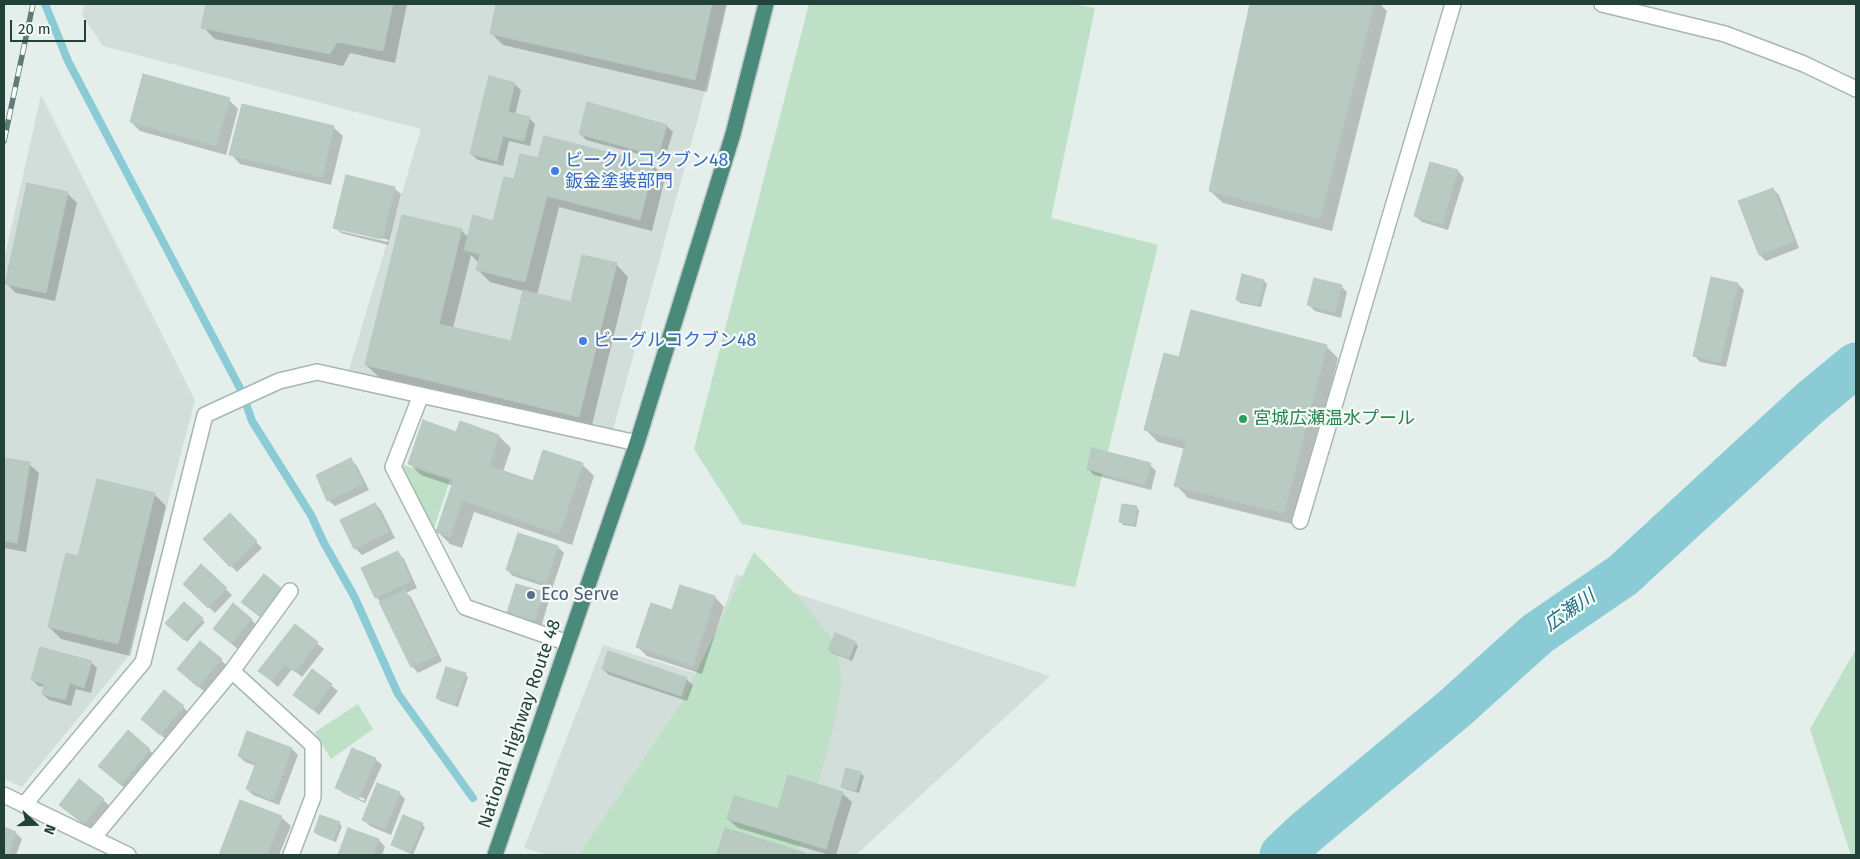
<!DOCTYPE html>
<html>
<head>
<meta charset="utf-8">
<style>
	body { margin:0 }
	#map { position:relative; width:1860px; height:859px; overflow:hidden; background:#e4eeea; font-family:"Fira Sans",sans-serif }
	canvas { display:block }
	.frame { position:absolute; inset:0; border:5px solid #224239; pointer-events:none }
	.north { position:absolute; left:10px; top:799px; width:50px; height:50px; -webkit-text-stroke:4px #f5faf8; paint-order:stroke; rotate:111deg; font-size:14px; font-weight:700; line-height:20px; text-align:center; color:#224239 }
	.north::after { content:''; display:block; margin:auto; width:18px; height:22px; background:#224239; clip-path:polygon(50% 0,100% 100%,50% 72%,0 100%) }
	.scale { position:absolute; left:10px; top:20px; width:76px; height:22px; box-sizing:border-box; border:2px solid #224239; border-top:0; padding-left:6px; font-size:15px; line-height:18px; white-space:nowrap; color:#224239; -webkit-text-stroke:4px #f5faf8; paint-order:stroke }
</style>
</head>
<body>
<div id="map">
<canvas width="1860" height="859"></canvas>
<div class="frame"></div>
<div class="north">N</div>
<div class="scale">20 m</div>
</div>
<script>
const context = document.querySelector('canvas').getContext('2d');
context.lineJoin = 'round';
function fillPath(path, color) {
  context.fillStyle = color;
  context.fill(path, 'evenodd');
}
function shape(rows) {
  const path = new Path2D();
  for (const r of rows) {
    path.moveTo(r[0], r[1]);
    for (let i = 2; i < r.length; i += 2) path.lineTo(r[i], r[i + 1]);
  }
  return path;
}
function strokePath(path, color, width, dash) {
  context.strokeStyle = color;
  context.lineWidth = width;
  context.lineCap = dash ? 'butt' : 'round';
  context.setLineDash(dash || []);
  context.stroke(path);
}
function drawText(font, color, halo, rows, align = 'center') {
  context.font = font + ' "Fira Sans","Noto Sans JP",sans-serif';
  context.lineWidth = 4.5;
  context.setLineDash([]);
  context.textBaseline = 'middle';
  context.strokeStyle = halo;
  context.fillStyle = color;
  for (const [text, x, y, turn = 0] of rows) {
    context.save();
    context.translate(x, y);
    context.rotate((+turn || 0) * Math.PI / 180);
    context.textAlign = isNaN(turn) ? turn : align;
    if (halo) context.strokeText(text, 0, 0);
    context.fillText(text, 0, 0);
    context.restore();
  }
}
fillPath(shape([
	[85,4,726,4,700,111,613,430,348,373,421,129,103,46,82,15],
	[41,95,195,400,127,658,22,787,4,779,4,260],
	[736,574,1050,676,856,855,548,855,524,848,603,645,701,675]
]), '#d2ded9');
fillPath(shape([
	[809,4,1071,4,1095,8,1051,218,1158,245,1075,587,742,524,694,449],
	[404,465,450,480,432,534,401,475],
	[754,552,802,601,836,644,842,681,832,734,797,855,579,855,682,702],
	[1856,649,1856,855,1851,855,1810,729],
	[358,704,373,729,331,759,315,732]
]), '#bde0c6');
fillPath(shape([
	[207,4,407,4,395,63,350,53,343,66,215,39,203,27],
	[498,4,727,4,707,92,503,45,491,33],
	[1251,4,1380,4,1387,11,1332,231,1223,203,1210,191],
	[514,84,521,90,515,115,529,118,535,124,530,146,509,141,503,166,478,160,471,154],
	[229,100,238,109,226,155,140,131,131,122],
	[667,126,673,132,664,161,586,140,580,133],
	[333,127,343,136,331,185,240,164,231,154],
	[1431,163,1458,171,1464,178,1448,230,1422,222,1415,216],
	[653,165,665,178,652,231,559,207,537,295,572,303,616,264,628,277,591,429,379,377,366,365,403,216,462,231,469,238,494,222,515,181],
	[471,255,478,262,478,270,490,282,524,291,512,343,453,328],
	[394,188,401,194,388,245,341,233,335,227],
	[340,228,389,240,388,242,340,231],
	[1773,189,1779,195,1799,248,1766,261,1760,255],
	[67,193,77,203,55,301,16,293,6,283],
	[1264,281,1267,284,1261,307,1240,303,1238,300],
	[1738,284,1744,290,1726,367,1700,362,1694,355],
	[1341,286,1347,292,1341,318,1315,311,1309,305],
	[1326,346,1338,358,1296,525,1188,498,1176,485,1185,449,1158,442,1146,430,1180,359],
	[499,436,511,448,503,472,533,482,582,464,594,476,572,545,474,512,462,548,450,544,438,532,453,486,421,475,409,463],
	[4,459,29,464,39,473,26,552,4,548],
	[351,460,357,466,369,490,335,506,328,500],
	[1150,465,1156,471,1151,490,1094,475,1088,469],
	[154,494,166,506,130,656,61,639,49,627,79,558],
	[375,504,381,510,395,538,362,555,356,549,342,521],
	[1136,507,1139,510,1136,527,1123,525,1121,522],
	[230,515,262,548,237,572,205,539],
	[558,547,564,553,552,589,513,576,507,570],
	[398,553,404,559,417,588,406,593,411,597,442,661,418,673,412,666,382,603,376,597],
	[201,566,232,595,215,613,184,583],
	[681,587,715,597,724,607,702,674,647,656,638,647,673,612],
	[543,593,549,600,540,631,507,616],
	[184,604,205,622,187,642,167,623],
	[251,619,257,626,238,649,221,635],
	[295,626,324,649,302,677,292,669,278,687,260,671],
	[855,643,858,646,852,661,832,653,829,650],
	[221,660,227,666,205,692,184,675],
	[91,662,97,668,91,693,76,689,71,706,49,700,43,694,45,687,38,686,32,679],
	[603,669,686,679,693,685,687,701,609,675],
	[313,671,338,691,319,715,295,695],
	[465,674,468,677,458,707,440,701,438,698],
	[183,707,189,713,167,740,149,725],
	[128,732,156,756,127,790,106,772],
	[292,749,298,755,279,805,253,795,247,789,256,766,245,762,239,756],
	[375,759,382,765,365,803,343,793,337,787],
	[343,789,365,799,364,801,343,792],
	[846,769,861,774,864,776,859,793,845,789,842,786],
	[399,793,405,799,391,835,370,826,363,819],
	[842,793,852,802,836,855,829,855,738,828,728,819,779,811],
	[103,800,110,806,91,830,60,805],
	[241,801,281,817,291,826,279,855,220,855],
	[339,823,342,826,336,842,318,835,315,832],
	[422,824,425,827,413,855,392,845],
	[4,828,16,833,22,839,16,855,4,855],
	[349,829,379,840,385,847,382,855,339,855],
	[718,853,804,854,805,855,720,855]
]), '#0003');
strokePath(shape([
	[45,4,68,61,242,392,252,421,311,515,324,543,354,596,398,694,473,798]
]), '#8acbd5', 8);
strokePath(shape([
	[1282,855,1304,834,1455,708,1537,634,1623,575,1811,402,1856,365]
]), '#8acbd5', 45);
const building = shape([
	[206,4,393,4,383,51,337,42,330,54,201,28,206,4],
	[496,4,712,4,695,80,490,34,496,4],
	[1250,4,1374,4,1320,219,1209,191,1250,4],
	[143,74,230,98,216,146,130,122,143,74],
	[489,76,515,83,508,112,530,117,524,141,503,136,497,161,470,154,489,76],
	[587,102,667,125,658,156,579,134,587,102],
	[242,104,334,126,322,177,229,155,242,104],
	[544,136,654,164,640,220,547,196,525,282,476,270,480,254,464,250,473,215,493,221,504,177,514,179,520,154,538,158,544,136],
	[1430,162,1458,170,1442,224,1414,216,1430,162],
	[346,175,395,187,382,239,333,228,346,175],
	[27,183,68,192,46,293,5,284,27,183],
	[1773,188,1794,241,1759,255,1738,201,1773,188],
	[402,215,462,229,439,324,511,341,523,290,571,302,582,255,617,263,579,417,365,365,402,215],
	[1242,274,1264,280,1258,305,1236,300,1242,274],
	[1711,277,1738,283,1720,362,1693,356,1711,277],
	[1314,278,1342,285,1335,312,1307,305,1314,278],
	[1191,310,1327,345,1284,513,1174,486,1186,441,1144,430,1164,353,1179,357,1191,310],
	[423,420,456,432,460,421,499,435,489,466,533,481,543,450,583,463,559,534,462,500,450,537,436,532,454,479,408,464,423,420],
	[1092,448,1151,463,1145,485,1087,469,1092,448],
	[4,458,30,462,17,543,4,541,4,458],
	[351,458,363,484,327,501,316,475,351,458],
	[97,479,155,493,118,644,48,627,66,553,78,556,97,479],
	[375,503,389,532,354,549,340,520,375,503],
	[1122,504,1137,506,1134,525,1119,522,1122,504],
	[230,513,257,541,230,567,203,539,230,513],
	[518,533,558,546,546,583,506,570,518,533],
	[398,551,411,581,375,598,361,568,398,551],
	[201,564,227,588,208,608,183,584,201,564],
	[264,574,285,591,263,619,241,602,264,574],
	[516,584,544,592,533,625,506,616,516,584],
	[680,585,715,596,693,666,636,647,651,603,672,610,680,585],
	[405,590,437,655,411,667,379,602,405,590],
	[184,602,203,618,184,640,165,623,184,602],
	[233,603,252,619,231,643,213,629,233,603],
	[295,624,318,642,295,672,285,664,272,681,258,671,295,624],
	[835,633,856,642,849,659,828,650,835,633],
	[200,641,222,659,198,687,177,669,200,641],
	[40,647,92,661,84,688,70,683,65,700,42,694,44,684,31,680,40,647],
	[608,651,687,678,681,696,602,669,608,651],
	[446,667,466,673,455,705,436,698,446,667],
	[312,669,332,684,313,710,293,695,312,669],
	[164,690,184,706,160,735,141,719,164,690],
	[128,730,150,749,121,785,98,766,128,730],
	[247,731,292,748,273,800,246,789,256,763,238,756,247,731],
	[352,748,376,758,359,798,335,788,352,748],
	[846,768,861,772,856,791,841,787,846,768],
	[788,775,843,792,826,849,727,819,734,796,778,809,788,775],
	[79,779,104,799,84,824,59,805,79,779],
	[377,783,400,792,385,829,362,820,377,783],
	[240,800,282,816,267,855,219,855,240,800],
	[320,815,340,822,333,840,314,832,320,815],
	[403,815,423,823,410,853,391,845,403,815],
	[4,827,16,832,8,855,4,855,4,827],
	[348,828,379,839,373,855,338,855,348,828],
	[725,828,805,853,804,855,722,855,717,854,725,828]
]);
fillPath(building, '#b9cac3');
strokePath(building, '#b6c9c1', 1);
const minor = shape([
	[421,395,393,467,465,607,568,643],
	[1300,521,1453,4],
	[232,671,290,591],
	[4,795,128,855],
	[24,805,143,662,205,415,279,381,317,372,637,443],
	[93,838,232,671,313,745,313,797,291,855]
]);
const tertiary = shape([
	[1602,4,1725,34,1804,64,1856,89]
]);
const trunk = shape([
	[495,855,637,443,733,134,766,4]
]);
strokePath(minor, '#a6b7b1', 18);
strokePath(tertiary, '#a6b7b1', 18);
strokePath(trunk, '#c1cac8', 18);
strokePath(minor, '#fff', 15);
strokePath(tertiary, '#fff', 15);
strokePath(trunk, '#4a8a7b', 15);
const rail = shape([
	[4,141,33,4]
]);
strokePath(rail, '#5d7d74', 5.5);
strokePath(rail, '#f5faf8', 4, [11]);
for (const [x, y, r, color] of [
	[555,171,5,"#3f7fe0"],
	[583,341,5,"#3f7fe0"],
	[1243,419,5,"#2e9e5b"],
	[531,595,5,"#5c6f8a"]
]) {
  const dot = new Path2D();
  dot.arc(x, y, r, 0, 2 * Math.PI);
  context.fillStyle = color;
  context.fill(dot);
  strokePath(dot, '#f5faf8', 2);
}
drawText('18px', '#366cbe', '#f5faf8', [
	["ビークルコクブン48",565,161],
	["鈑金塗装部門",565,182],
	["ビーグルコクブン48",593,341]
], 'left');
drawText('18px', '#27864d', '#f5faf8', [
	["宮城広瀬温水プール",1253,419]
], 'left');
drawText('18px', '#4e5e75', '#f5faf8', [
	["Eco Serve",541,595]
], 'left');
drawText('18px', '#224239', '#f5faf8', [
	["National Highway Route 48",520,724,-71]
]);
drawText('italic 19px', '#197181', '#f5faf8', [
	["広瀬川",1570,611,-35]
]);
</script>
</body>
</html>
